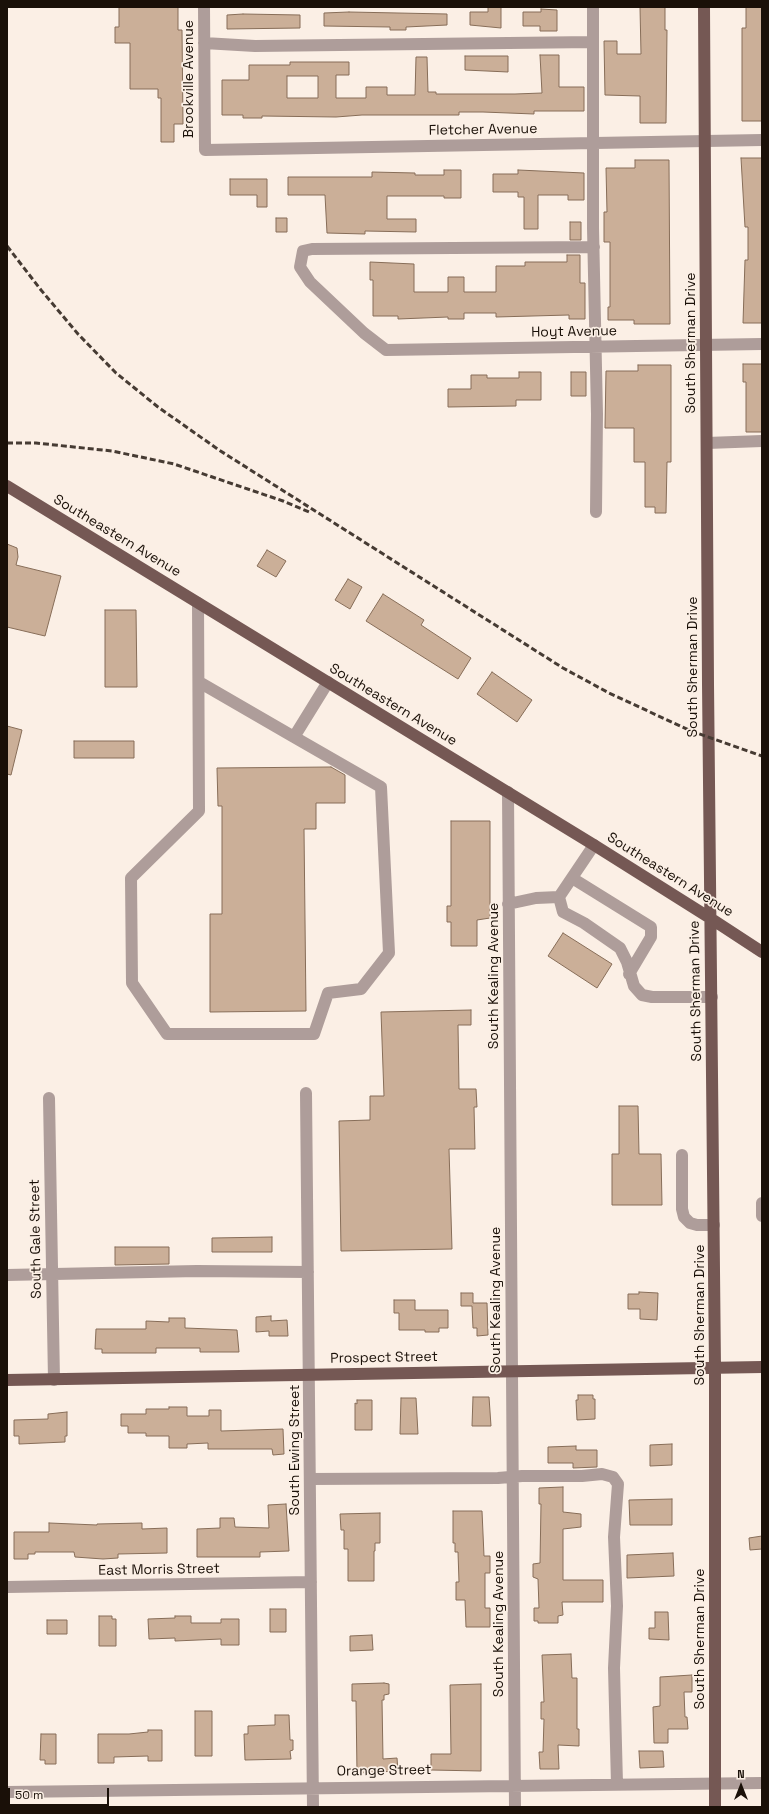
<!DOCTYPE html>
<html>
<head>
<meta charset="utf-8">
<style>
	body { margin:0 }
	#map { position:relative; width:769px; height:1814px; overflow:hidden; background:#fbefe5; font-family:"Space Grotesk",sans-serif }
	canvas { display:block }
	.frame { position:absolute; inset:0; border:8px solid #1a1008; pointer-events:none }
	.north { position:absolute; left:721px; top:1766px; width:40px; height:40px; -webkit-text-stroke:3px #fbefe5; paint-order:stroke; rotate:0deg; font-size:11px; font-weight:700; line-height:16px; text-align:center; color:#1a1008 }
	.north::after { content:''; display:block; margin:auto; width:14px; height:18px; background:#1a1008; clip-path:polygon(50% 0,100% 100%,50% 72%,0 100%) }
	.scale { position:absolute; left:8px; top:1788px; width:101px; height:18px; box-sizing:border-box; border:2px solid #1a1008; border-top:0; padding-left:5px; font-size:12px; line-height:14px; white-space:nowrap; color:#1a1008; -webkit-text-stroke:3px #fbefe5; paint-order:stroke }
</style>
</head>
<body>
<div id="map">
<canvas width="769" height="1814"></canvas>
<div class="frame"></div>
<div class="north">N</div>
<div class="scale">50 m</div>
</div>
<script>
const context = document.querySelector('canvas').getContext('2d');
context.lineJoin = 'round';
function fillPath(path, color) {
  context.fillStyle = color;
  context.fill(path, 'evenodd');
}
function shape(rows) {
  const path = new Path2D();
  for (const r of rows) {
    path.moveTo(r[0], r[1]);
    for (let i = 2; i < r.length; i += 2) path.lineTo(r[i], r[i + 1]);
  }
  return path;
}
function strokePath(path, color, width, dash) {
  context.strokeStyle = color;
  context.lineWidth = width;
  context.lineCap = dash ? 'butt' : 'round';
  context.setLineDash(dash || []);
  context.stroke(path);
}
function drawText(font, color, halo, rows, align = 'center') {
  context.font = font + ' "Space Grotesk",sans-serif';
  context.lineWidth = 3.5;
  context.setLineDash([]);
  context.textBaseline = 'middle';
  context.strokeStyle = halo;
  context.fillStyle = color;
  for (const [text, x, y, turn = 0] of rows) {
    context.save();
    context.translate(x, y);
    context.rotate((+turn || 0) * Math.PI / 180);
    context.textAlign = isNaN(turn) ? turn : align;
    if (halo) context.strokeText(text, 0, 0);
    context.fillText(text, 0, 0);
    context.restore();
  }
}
const building = shape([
	[119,7,178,7,178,30,182,30,183,124,174,124,174,142,161,142,161,98,158,98,158,89,130,89,130,43,115,43,115,27,119,27,119,7],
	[488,7,501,7,501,28,470,25,470,12,488,12,488,7],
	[640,7,665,7,665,30,667,30,666,123,640,123,640,96,605,95,604,41,617,41,617,54,641,54,640,7],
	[746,7,762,7,762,121,742,121,742,28,746,28,746,7],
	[541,9,557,10,557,31,540,31,540,26,523,26,523,12,541,12,541,9],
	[349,12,447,14,447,25,406,27,406,30,390,30,390,27,324,26,324,13,349,12],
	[243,14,300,15,300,28,227,29,227,15,243,14],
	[540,55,559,55,559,87,584,87,584,111,534,111,534,114,483,112,459,112,459,115,362,115,336,117,262,116,262,118,243,118,243,115,222,115,222,80,249,80,249,65,290,65,290,62,349,62,349,75,336,75,336,98,366,98,366,87,387,87,387,95,415,95,416,57,427,57,428,92,436,92,436,94,515,94,542,93,540,55],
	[287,76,318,76,318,98,287,98,287,76],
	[465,56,508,56,508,72,465,70,465,56],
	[741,158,762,158,762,323,743,323,745,260,748,260,748,227,745,227,741,158],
	[635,160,669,160,670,324,634,324,634,320,608,320,608,307,610,307,610,242,604,242,604,212,607,212,606,168,635,168,635,160],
	[444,170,461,170,461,198,444,198,444,196,387,196,387,219,416,219,416,232,365,231,365,234,327,233,325,195,288,195,288,177,372,177,372,172,415,173,415,175,444,175,444,170],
	[518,170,584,173,584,200,568,200,568,195,538,195,538,229,524,229,524,197,518,197,518,192,493,192,493,174,518,174,518,170],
	[230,179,267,179,267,207,257,207,257,195,230,195,230,179],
	[276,218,287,218,287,232,276,232,276,218],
	[570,222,581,222,581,240,570,240,570,222],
	[567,255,580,255,580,283,585,283,585,319,569,319,569,315,496,317,496,313,464,313,464,319,448,319,448,317,398,319,398,316,373,316,373,280,370,280,370,262,414,264,414,292,448,292,448,277,464,277,464,292,496,292,496,266,525,266,525,262,567,262,567,255],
	[743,364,762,364,762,432,746,432,746,382,743,382,743,364],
	[638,365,671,365,671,462,667,462,666,513,655,513,655,507,645,507,645,462,634,462,634,428,605,428,606,371,638,371,638,365],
	[519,372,541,372,541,400,516,400,516,406,448,407,448,389,471,389,471,375,487,375,487,378,519,378,519,372],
	[571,372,586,372,586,396,571,396,571,372],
	[7,544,17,548,18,557,16,565,61,576,45,636,7,627,7,544],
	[267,550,286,561,276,577,257,566,267,550],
	[348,579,362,587,350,609,335,600,348,579],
	[383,594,424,620,421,625,471,658,458,679,366,621,383,594],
	[105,610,136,610,137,687,105,687,105,610],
	[492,672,532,700,517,722,477,694,492,672],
	[7,726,22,730,11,775,7,774,7,726],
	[74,741,134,741,134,758,74,758,74,741],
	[331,767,345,775,345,803,316,803,316,829,304,829,306,1011,210,1012,210,914,222,914,222,806,218,806,217,768,331,767],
	[451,821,490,821,490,918,477,920,477,946,451,946,451,922,447,922,447,906,451,906,451,821],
	[563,933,612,964,597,988,548,956,563,933],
	[471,1010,471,1025,458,1025,459,1089,476,1089,477,1107,474,1107,475,1149,449,1149,452,1249,341,1251,339,1121,370,1120,370,1096,384,1096,381,1012,471,1010],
	[619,1106,638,1106,639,1154,661,1154,662,1205,612,1205,612,1154,619,1154,619,1106],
	[272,1237,272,1252,212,1252,212,1238,272,1237],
	[115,1247,169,1247,169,1264,115,1265,115,1247],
	[639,1292,658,1293,657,1320,640,1319,640,1309,628,1309,628,1294,639,1294,639,1292],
	[461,1293,473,1293,473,1303,487,1303,488,1335,477,1336,477,1328,473,1328,472,1306,461,1306,461,1293],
	[394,1300,415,1300,415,1310,448,1310,448,1328,439,1328,439,1332,425,1332,425,1330,399,1330,399,1313,394,1313,394,1300],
	[271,1316,271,1321,287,1320,288,1336,269,1336,269,1331,256,1332,256,1317,271,1316],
	[169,1318,185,1318,185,1328,237,1330,239,1352,200,1352,200,1348,156,1348,156,1353,102,1353,102,1349,95,1349,96,1329,146,1329,146,1321,169,1322,169,1318],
	[578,1395,593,1395,593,1399,595,1399,595,1419,577,1420,576,1400,578,1400,578,1395],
	[473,1397,489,1397,491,1426,472,1426,473,1397],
	[401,1398,416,1398,418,1434,400,1434,401,1398],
	[357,1400,372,1400,372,1430,355,1430,355,1403,357,1404,357,1400],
	[169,1407,187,1407,187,1416,209,1416,209,1410,221,1410,221,1431,283,1429,284,1454,273,1455,272,1449,208,1449,208,1443,187,1444,187,1448,169,1448,169,1436,146,1436,146,1433,128,1433,128,1426,121,1426,121,1414,146,1414,146,1409,169,1409,169,1407],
	[67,1412,67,1436,65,1436,65,1442,19,1444,19,1436,14,1436,14,1420,48,1419,48,1414,67,1412],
	[672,1444,672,1465,650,1466,650,1445,672,1444],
	[576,1446,576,1450,597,1450,597,1467,573,1468,573,1463,548,1463,548,1447,576,1446],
	[563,1487,563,1512,581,1514,581,1527,563,1529,563,1580,603,1580,603,1602,562,1602,563,1615,558,1616,558,1623,538,1623,538,1621,534,1621,534,1608,539,1608,538,1579,533,1577,533,1564,540,1563,541,1504,539,1504,539,1488,563,1487],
	[672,1499,672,1525,630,1525,629,1500,672,1499],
	[286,1504,289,1551,260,1552,260,1557,197,1557,197,1529,220,1528,220,1518,234,1518,235,1527,269,1528,268,1505,286,1504],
	[453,1511,482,1511,484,1556,490,1556,490,1573,485,1573,485,1608,490,1608,490,1627,466,1627,465,1600,456,1600,456,1582,459,1582,458,1552,455,1552,455,1543,453,1543,453,1511],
	[380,1513,380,1543,375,1543,375,1551,374,1551,374,1581,348,1581,348,1549,344,1549,344,1530,341,1530,340,1514,380,1513],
	[49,1523,97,1525,97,1524,142,1523,142,1529,167,1528,167,1553,118,1554,118,1558,103,1559,75,1557,74,1552,35,1552,35,1554,28,1554,28,1559,14,1559,14,1532,49,1532,49,1523],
	[762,1536,762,1549,750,1550,749,1538,762,1536],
	[673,1553,674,1576,627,1578,627,1555,673,1553],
	[270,1609,286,1609,286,1632,270,1632,270,1609],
	[655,1612,668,1612,669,1640,649,1639,649,1628,655,1628,655,1612],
	[99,1616,112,1616,112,1619,116,1619,116,1646,99,1646,99,1616],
	[175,1616,191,1616,191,1623,221,1623,221,1619,239,1619,239,1645,221,1645,221,1639,175,1641,175,1638,149,1639,148,1619,175,1618,175,1616],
	[47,1620,67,1620,67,1634,47,1634,47,1620],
	[372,1635,373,1650,350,1651,350,1636,372,1635],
	[571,1654,572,1678,577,1678,577,1729,579,1729,579,1746,558,1745,559,1769,540,1769,539,1752,543,1752,544,1719,541,1719,541,1702,544,1702,542,1655,571,1654],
	[692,1675,692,1692,684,1692,685,1717,687,1717,688,1729,668,1729,668,1743,654,1743,653,1707,660,1706,660,1677,692,1675],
	[384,1683,389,1684,389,1694,384,1695,384,1700,382,1700,383,1759,397,1758,398,1771,357,1773,356,1701,352,1701,352,1684,384,1683],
	[481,1684,481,1771,431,1770,431,1754,451,1754,450,1685,481,1684],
	[195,1711,212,1711,212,1756,195,1756,195,1711],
	[275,1715,289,1715,290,1740,293,1740,293,1750,290,1751,291,1759,245,1760,244,1734,248,1734,248,1726,275,1725,275,1715],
	[148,1730,162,1730,162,1761,148,1761,148,1756,114,1757,114,1763,98,1763,98,1734,129,1734,148,1732,148,1730],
	[41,1734,56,1734,56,1764,45,1764,45,1760,40,1760,41,1734],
	[639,1751,663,1751,664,1767,640,1768,639,1751]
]);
fillPath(building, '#cbaf98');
strokePath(building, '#876d58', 1);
strokePath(shape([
	[204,7,205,150,762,140],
	[593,7,593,228,597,414,596,512],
	[204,43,255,46,593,42],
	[594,247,312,249,303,251,300,267,310,282,364,333,386,350,762,344],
	[707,443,762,441],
	[198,603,199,811,131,878,132,983,167,1034,314,1034,328,993,361,989,389,953,381,787,294,737,328,682],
	[199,682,294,737],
	[508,792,515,1807],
	[594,845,559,897,563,912,584,923,620,948,627,962,634,986,642,995,652,997,712,997],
	[572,878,651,927,651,937,629,974],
	[508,904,536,898,559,897],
	[306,1093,313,1807],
	[49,1098,54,1380],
	[682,1155,682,1209,684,1217,690,1223,697,1225,714,1225],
	[762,1203,762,1216],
	[7,1275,197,1271,308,1272],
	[310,1479,498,1478,522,1476,582,1476,602,1474,613,1477,618,1484,614,1537,617,1606,614,1668,617,1784],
	[7,1587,311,1582],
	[7,1792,762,1783]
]), '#ae9d9a', 12);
strokePath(shape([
	[704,7,708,684,715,1368,715,1807],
	[7,486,594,845,710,918,762,952],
	[7,1380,762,1367]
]), '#755854', 12);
strokePath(shape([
	[7,246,41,290,78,334,116,373,158,407,219,450,563,668,609,693,691,731,762,756],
	[7,443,36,443,112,451,174,464,283,501,309,512]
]), '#463b33', 3, [6, 3]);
drawText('14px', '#1a1008', '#fbefe5', [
	["Brookville Avenue",189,79,-90],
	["Fletcher Avenue",483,130,-1],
	["Hoyt Avenue",574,332,-1],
	["South Sherman Drive",691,343,-90],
	["Southeastern Avenue",117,536,31],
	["South Sherman Drive",693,667,-90],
	["Southeastern Avenue",393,705,31],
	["Southeastern Avenue",670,875,32],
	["South Kealing Avenue",494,976,-90],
	["South Sherman Drive",696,991,-91],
	["South Gale Street",36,1239,-91],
	["South Kealing Avenue",496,1300,-90],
	["South Sherman Drive",700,1315,-90],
	["Prospect Street",384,1358,-1],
	["South Ewing Street",295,1450,-90],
	["East Morris Street",159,1570,-1],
	["South Kealing Avenue",499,1624,-90],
	["South Sherman Drive",700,1639,-90],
	["Orange Street",384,1771,-1]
]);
</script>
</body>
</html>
